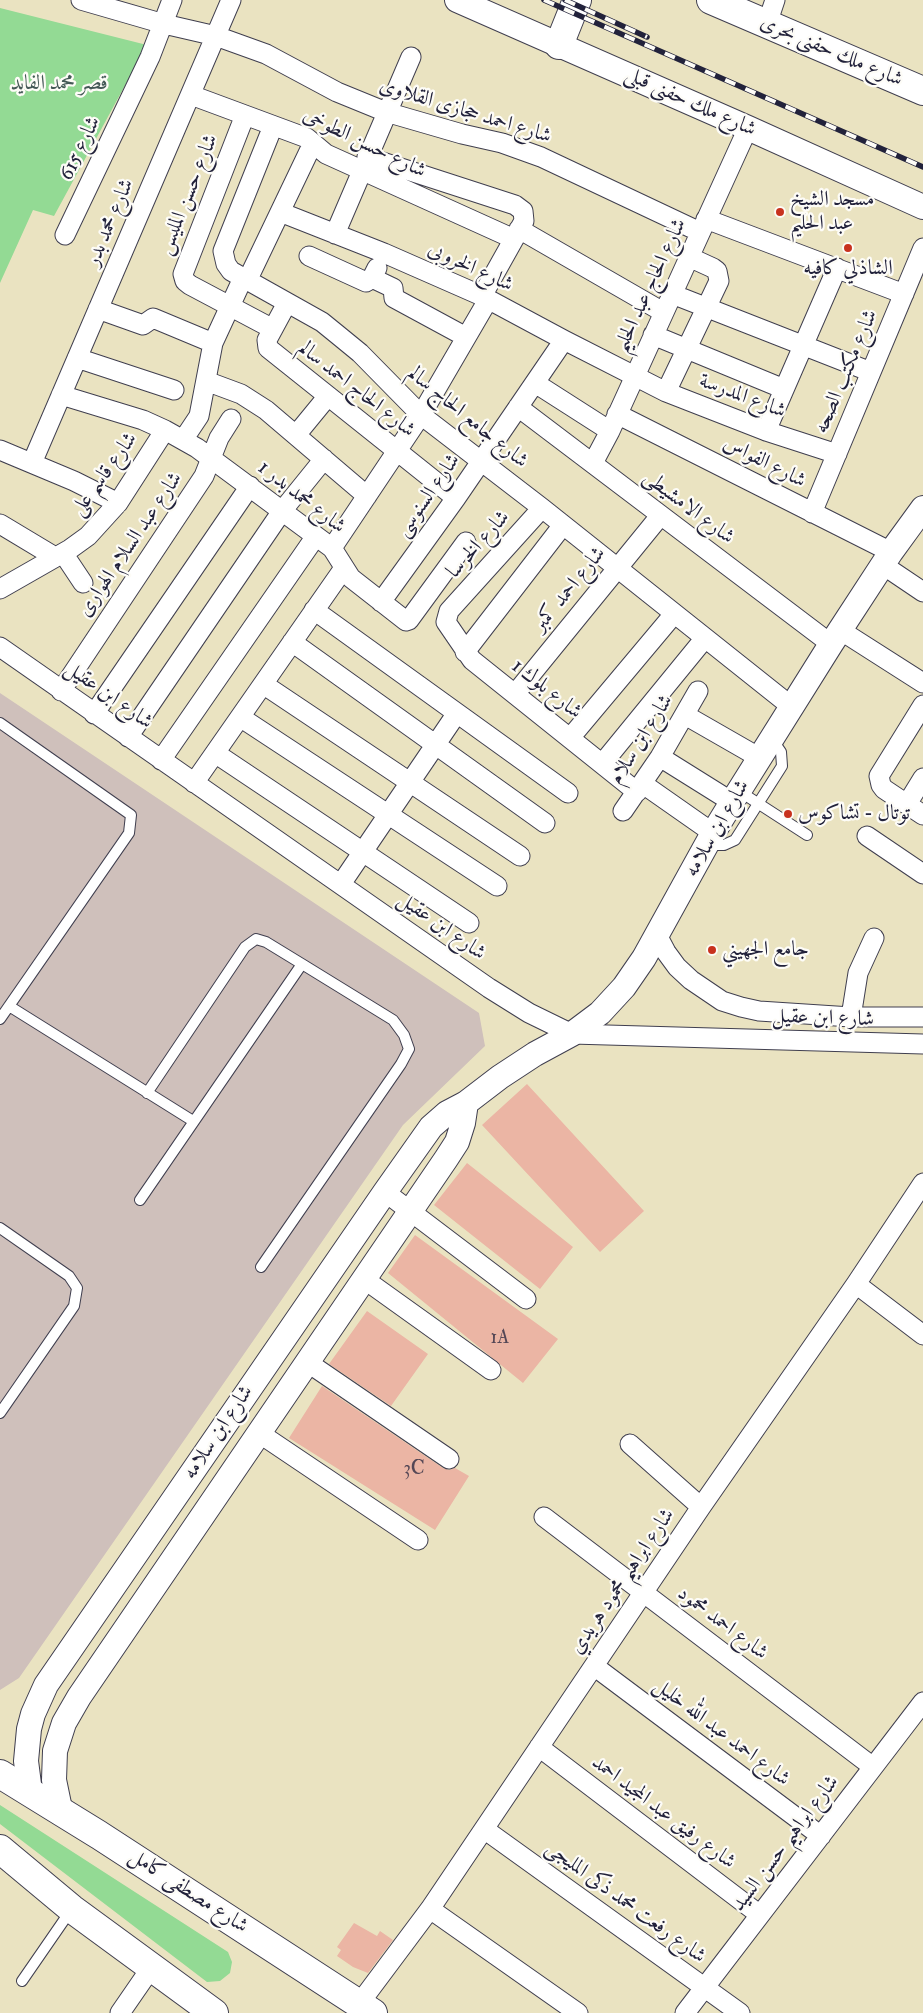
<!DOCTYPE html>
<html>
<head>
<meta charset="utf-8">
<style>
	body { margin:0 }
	canvas { display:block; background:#eae3c1 }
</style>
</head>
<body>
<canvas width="923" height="2013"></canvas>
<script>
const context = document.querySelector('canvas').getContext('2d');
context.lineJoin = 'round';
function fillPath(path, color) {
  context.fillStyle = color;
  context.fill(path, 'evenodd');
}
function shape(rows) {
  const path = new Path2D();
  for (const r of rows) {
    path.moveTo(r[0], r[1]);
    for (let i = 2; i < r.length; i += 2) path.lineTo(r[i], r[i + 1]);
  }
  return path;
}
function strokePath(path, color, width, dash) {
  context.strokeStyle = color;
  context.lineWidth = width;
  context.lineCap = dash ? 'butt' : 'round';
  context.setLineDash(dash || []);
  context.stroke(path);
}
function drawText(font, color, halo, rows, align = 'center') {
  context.font = font + ' "IM FELL Double Pica",Amiri,serif';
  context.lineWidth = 4.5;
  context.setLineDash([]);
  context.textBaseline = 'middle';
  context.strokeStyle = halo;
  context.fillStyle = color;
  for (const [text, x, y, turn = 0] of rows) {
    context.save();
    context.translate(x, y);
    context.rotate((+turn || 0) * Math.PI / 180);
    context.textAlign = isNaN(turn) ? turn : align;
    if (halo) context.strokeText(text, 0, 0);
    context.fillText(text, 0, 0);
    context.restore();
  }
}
fillPath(shape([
	[0,693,479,1013,485,1046,403,1125,19,1678,0,1690]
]), '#cfc0bb');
fillPath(shape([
	[0,8,147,45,54,216,33,210,0,283],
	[0,1805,228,1952,232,1962,230,1973,220,1981,207,1982,0,1824]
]), '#93da94');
fillPath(shape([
	[527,1084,644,1211,600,1252,482,1125],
	[467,1163,573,1247,540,1289,434,1205],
	[415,1235,558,1339,523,1383,388,1273],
	[367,1311,428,1354,391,1406,329,1364],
	[322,1386,443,1468,449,1470,455,1468,469,1476,435,1530,289,1438],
	[354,1923,377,1936,380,1931,393,1940,368,1973,353,1967,337,1956,341,1950,337,1947]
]), '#ebb5a4');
const service = shape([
	[0,723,131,815,129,833,0,1019],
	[739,791,807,835],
	[708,842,713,845,724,845,735,840,782,766,781,752,772,739],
	[9,1006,193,1121],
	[147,1093,245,947,256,939,266,942,302,964],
	[140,1200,302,964,393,1020,404,1035,409,1049,401,1064,261,1267],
	[0,1228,69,1276,77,1288,74,1306,0,1413],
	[22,1981,71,1910]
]);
const minor = shape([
	[81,0,164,24,216,36,266,54,337,92,386,112,462,134,502,143,541,157,700,232],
	[767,24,775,0],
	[191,95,307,138,326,154,514,239],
	[245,115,183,274,185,281,190,285,273,329],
	[273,126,223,251,226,264,231,271,322,322,338,335,360,353,421,415,542,508,792,707],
	[367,157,515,205,523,211,524,221,482,296],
	[280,212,384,253,482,296,564,340,666,392,766,431,837,454],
	[706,219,904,294],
	[519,229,663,312],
	[335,234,411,57],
	[65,235,150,57,172,0],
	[309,256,366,282,372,278,377,268],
	[372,278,393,288,394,298,466,337],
	[247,281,313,143],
	[672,294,871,372],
	[287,303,267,340,268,348,456,498],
	[98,309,143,325,153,318,213,343],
	[653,335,784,389],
	[77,358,174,390],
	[206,381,241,394,266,410,367,496],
	[535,383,610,431],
	[666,392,719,281,717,271,713,268,689,257],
	[61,395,143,420,165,430,197,448,332,548,351,578,406,621,409,620,466,542],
	[518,407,831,644],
	[617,414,891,552],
	[766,431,837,268],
	[296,435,328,396],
	[183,440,199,416,213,343,243,278],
	[0,450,74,481,118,503],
	[32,463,231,0],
	[593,463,610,431,748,128],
	[542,508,449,611,446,622,472,660,637,792],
	[812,513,923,248],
	[0,524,55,557],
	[332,548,421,415,488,300],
	[63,553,83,583],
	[883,565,923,592],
	[0,589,70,549,88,536,118,503,165,430],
	[381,602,456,498,564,340],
	[314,610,568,793],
	[840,630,923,683],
	[292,642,545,823],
	[0,647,489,988,529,1013,572,1034,923,1044],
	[465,652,563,525],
	[263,684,520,856],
	[61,691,204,476,219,438,231,419],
	[515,694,660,516],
	[923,705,879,776,881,785,884,789,923,815],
	[94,714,250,486],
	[685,715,760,758],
	[240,717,497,886],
	[128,737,282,511,324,459],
	[570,738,674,614],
	[215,753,469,923],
	[660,757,732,802],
	[161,760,316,536],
	[602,764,705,638],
	[194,783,344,568],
	[643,784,713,833],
	[907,804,923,778],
	[623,811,660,757,698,691],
	[867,836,923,874],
	[341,884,457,713],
	[657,935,666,952,677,967,691,980,722,1001,741,1007,759,1011,851,1017,923,1017],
	[851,1017,858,973,874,938],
	[385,1192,526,1299],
	[364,1279,491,1370],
	[856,1284,923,1335],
	[307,1362,449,1459],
	[259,1433,418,1540],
	[630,1444,701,1507],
	[544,1517,873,1767],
	[594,1666,821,1836],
	[539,1747,760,1915],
	[484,1829,740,2013],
	[430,1909,578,2013],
	[359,2004,430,1909,701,1507,856,1284,923,1183],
	[120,2013,151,1968],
	[685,2013,923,1702]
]);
const tertiary = shape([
	[457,0,748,128,923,207],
	[30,1792,26,1761,29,1729,33,1714,46,1685,385,1192,431,1127,447,1113,466,1103,500,1077,535,1054,572,1034,600,1013,624,987,644,958,713,833,732,802,831,644,891,552,923,508],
	[60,1809,54,1780,55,1751,64,1723,79,1697,446,1159,457,1142,463,1123,466,1103]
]);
const primary = shape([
	[711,0,923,91],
	[559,45,577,0],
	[0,1774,99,1835,373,2013],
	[0,1849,72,1909,214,2013]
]);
strokePath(service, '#403f4f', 12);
strokePath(minor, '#403f4f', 21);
strokePath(tertiary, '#403f4f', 26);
strokePath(primary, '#403f4f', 30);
strokePath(service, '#fff', 10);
strokePath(minor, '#fff', 19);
strokePath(tertiary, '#fff', 24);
strokePath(primary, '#fff', 28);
const rail = shape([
	[544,0,923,167],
	[565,0,647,37]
]);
strokePath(rail, '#22223b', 5.5);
strokePath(rail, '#fdfcf7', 4, [11]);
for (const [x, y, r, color] of [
	[780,212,5,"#c8321e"],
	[848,248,5,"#c8321e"],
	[788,814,5,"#c8321e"],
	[712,950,5,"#c8321e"]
]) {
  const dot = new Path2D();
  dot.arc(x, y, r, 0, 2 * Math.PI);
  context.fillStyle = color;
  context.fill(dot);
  strokePath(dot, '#fdfcf7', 2);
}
drawText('19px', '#544755', null, [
	["1A",500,1339],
	["3C",414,1470]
]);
drawText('21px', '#22223b', '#fdfcf7', [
	["شارع ملك حفنى بحرى",831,52,23],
	["شارع ملك حفنى قبلى",690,103,24],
	["شارع احمد حجازى القلاوى",465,112,17],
	["شارع حسن الطوخى",364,144,26],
	["شارع 615",81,149,-64],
	["شارع حسن المليس",189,195,-68],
	["شارع محمد بدر",111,223,-67],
	["شارع الخروبى",470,268,25],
	["شارع الحاج عبد الحليم",651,286,-65],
	["شارع مكتب الصحه",847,372,-67],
	["شارع الحاج احمد سالم",356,390,38],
	["شارع المدرسة",742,397,21],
	["شارع جامع الحاج سالم",467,418,39],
	["شارع الفواس",764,463,27],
	["شارع قاسم على",105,475,-54],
	["شارع السنوسى",429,496,-55],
	["شارع محمد بدر 1",301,498,38],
	["شارع الامشيطى",688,508,37],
	["شارع عبد السلام الهوارى",131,545,-56],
	["شارع الخرسا",479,545,-48],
	["شارع احمد كمبر",570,590,-51],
	["شارع بلوك 1",546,690,38],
	["شارع ابن عقيل",108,696,35],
	["شارع ابن سلام",642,740,-58],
	["شارع ابن سلامه",718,829,-60],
	["شارع ابن عقيل",441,927,35],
	["شارع ابن عقيل",823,1019,2],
	["شارع ابن سلامه",219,1433,-56],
	["شارع ابراهيم محمود هريدي",623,1582,-56],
	["شارع احمد محمود",722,1624,37],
	["شارع احمد عبد الله خليل",721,1733,37],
	["شارع رفيق عبد المجيد احمد",663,1813,37],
	["شارع ابراهيم حسن السيد",786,1844,-53],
	["شارع مصطفى كامل",188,1892,33],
	["شارع رفعت محمد ذكى المليجى",625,1903,36]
]);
drawText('21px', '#445956', '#fdfcf7', [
	["قصر محمد الفايد",59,84]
]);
drawText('21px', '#22223b', '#fdfcf7', [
	["مسجد الشيخ",790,200],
	["عبد الحليم",790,224],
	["الشاذلي كافيه",848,269,"center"],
	["توتال - تشاكوس",798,814],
	["جامع الجهيني",722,950]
], 'left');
</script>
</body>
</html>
